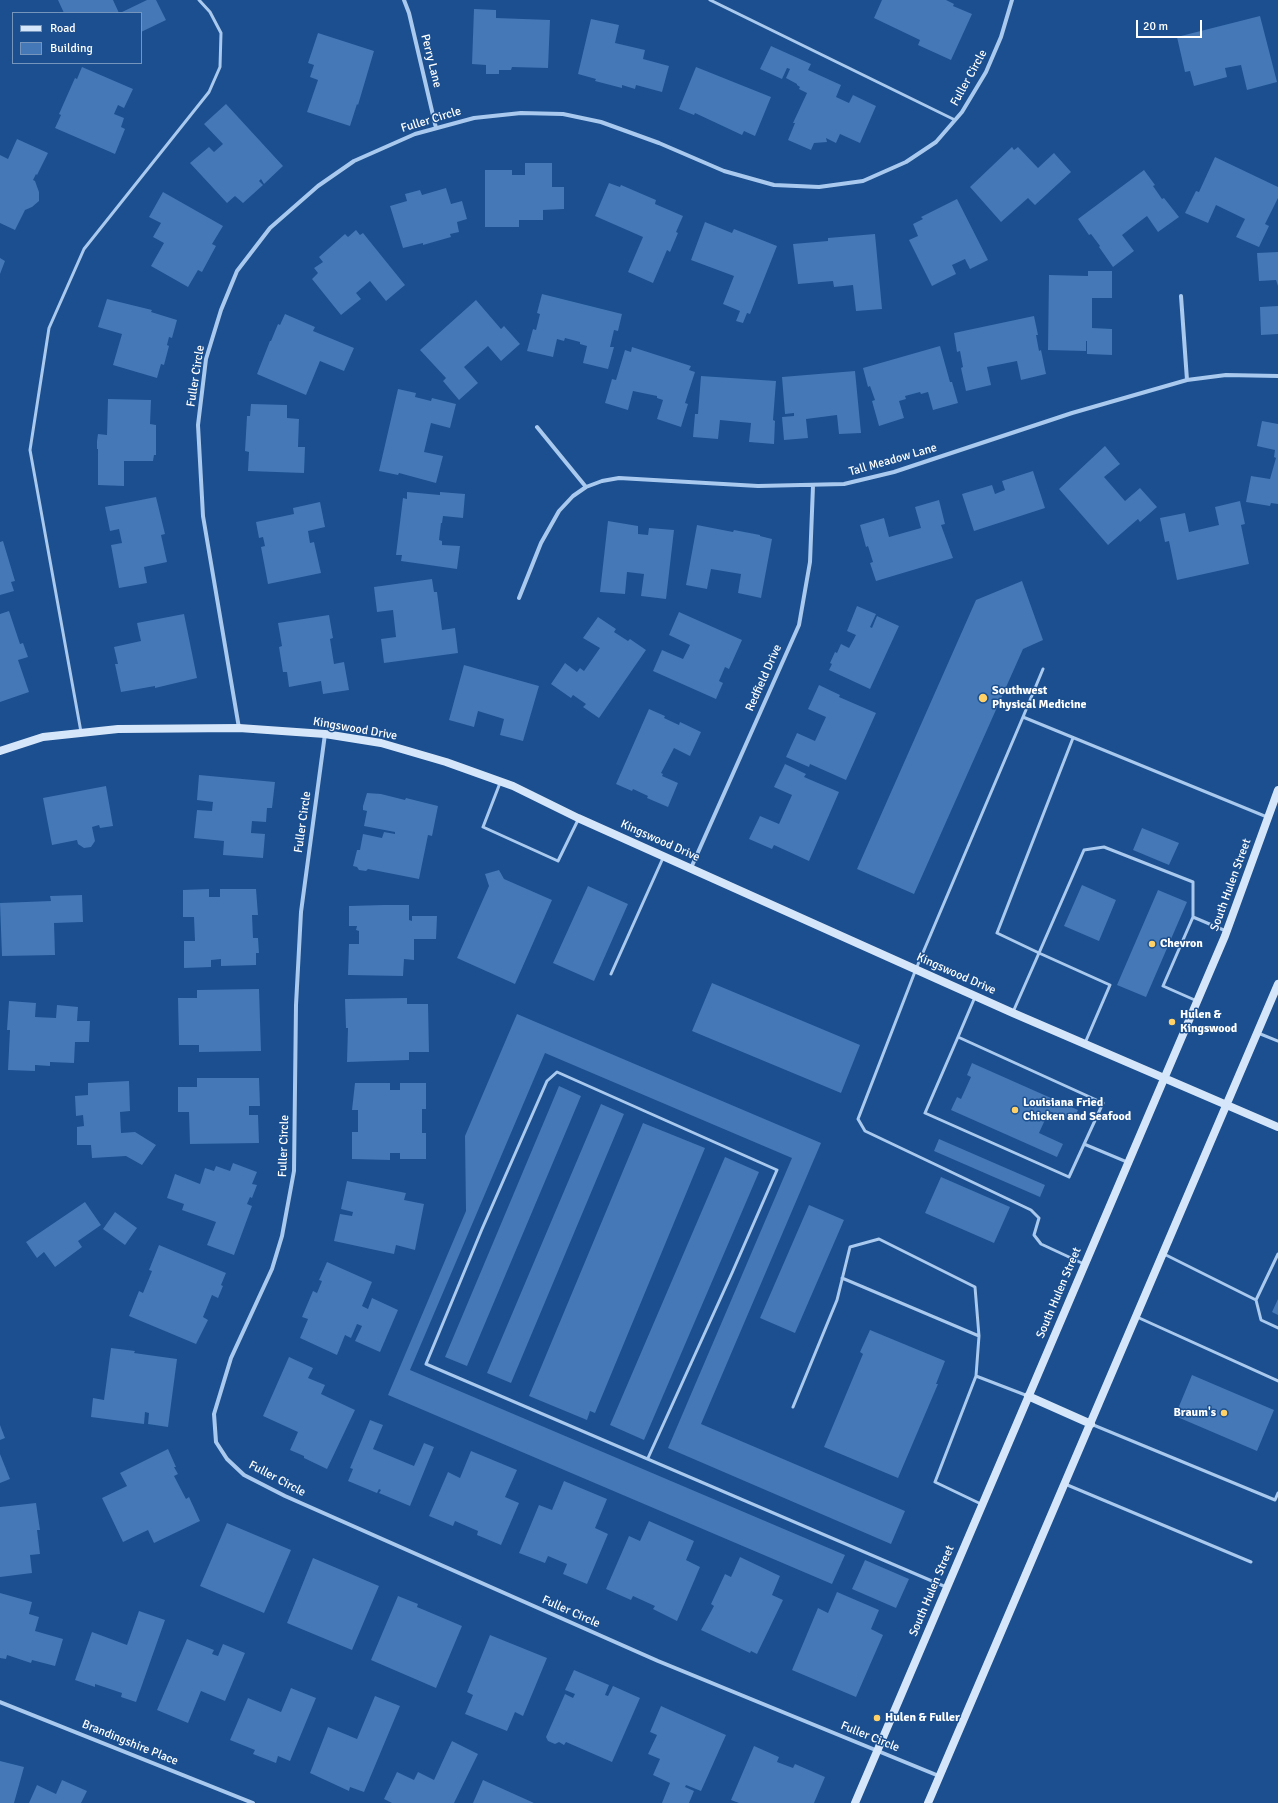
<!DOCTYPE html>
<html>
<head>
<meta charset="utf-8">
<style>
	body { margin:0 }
	#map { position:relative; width:1278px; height:1803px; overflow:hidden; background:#1b4f8f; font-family:Signika,sans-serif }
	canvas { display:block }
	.legend { position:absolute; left:12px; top:12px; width:130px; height:52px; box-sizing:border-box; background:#1b4f8f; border:1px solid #7695bc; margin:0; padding:5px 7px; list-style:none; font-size:12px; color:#fff }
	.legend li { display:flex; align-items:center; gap:8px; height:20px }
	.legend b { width:20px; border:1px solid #7695bc }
	.scale { position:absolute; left:1136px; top:20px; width:66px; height:18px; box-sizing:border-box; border:2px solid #fff; border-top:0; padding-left:5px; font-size:12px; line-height:14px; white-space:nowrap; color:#fff; -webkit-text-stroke:3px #1b4f8f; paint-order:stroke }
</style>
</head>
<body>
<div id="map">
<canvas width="1278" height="1803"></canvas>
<ul class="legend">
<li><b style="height:5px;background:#d6e6fa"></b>Road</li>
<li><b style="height:11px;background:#4478b7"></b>Building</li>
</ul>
<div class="scale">20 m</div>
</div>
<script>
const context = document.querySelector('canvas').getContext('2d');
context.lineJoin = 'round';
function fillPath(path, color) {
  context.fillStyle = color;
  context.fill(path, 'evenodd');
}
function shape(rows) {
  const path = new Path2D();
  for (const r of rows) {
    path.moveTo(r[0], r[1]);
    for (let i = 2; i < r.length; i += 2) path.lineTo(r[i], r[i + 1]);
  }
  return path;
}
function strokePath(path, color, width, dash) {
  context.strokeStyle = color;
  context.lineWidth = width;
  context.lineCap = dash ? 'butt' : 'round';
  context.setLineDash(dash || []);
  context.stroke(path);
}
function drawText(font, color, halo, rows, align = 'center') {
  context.font = font + ' Signika,sans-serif';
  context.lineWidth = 3;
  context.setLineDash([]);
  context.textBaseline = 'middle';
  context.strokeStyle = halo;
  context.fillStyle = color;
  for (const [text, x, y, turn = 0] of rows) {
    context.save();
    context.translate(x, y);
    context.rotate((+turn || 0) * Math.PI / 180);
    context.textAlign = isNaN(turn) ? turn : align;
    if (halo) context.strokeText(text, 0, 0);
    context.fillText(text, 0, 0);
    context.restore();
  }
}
fillPath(shape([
	[58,0,113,0,119,13,64,13],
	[147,0,156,0,166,20,141,32,141,13,120,13],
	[882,0,946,0,954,4,953,6,972,14,951,60,918,45,920,40,874,18],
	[474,9,496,10,496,18,550,20,548,68,512,67,511,70,499,70,499,74,486,74,486,65,472,64],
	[1260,16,1277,82,1247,90,1241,65,1225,68,1227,77,1194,86,1190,71,1185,72,1177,37],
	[591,19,619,25,615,43,645,50,643,59,669,66,662,92,636,85,635,89,622,85,622,88,595,81,596,79,578,74],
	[318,33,374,51,358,105,357,104,350,126,307,112,318,80,310,77,314,65,308,63],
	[771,46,811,64,808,70,841,85,836,97,849,103,853,95,876,106,860,143,840,134,836,143,826,138,827,142,814,143,811,150,788,140,795,123,793,123,807,93,799,89,800,87,797,85,797,84,786,78,790,69,787,68,782,79,760,69],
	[82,67,133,89,124,108,118,105,114,114,124,118,121,127,125,129,115,154,55,128,61,115,59,114,75,78,77,79],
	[696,67,771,97,755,136,744,131,742,135,695,113,694,115,679,109],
	[226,104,283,166,264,184,261,179,259,181,263,185,243,203,235,196,227,203,190,163,209,147,214,152,223,144,204,124],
	[17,139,48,153,37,175,36,174,33,180,35,181,39,192,39,201,32,207,25,210,15,230,0,223,0,155,8,159],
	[1012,147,1014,150,1018,147,1038,168,1054,153,1071,172,1035,205,1028,198,1001,222,970,187],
	[1215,157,1278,187,1278,198,1265,224,1269,226,1259,247,1236,237,1245,219,1216,205,1208,223,1185,213,1196,191,1199,192],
	[525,163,552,163,552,187,564,187,564,209,543,210,543,220,519,220,519,227,485,227,485,170,512,170,512,175,525,175],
	[1144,170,1155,185,1153,186,1162,199,1164,198,1179,217,1158,232,1147,216,1122,235,1134,251,1113,267,1099,247,1100,246,1091,234,1089,235,1078,219],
	[609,183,620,187,621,185,656,200,655,204,683,216,676,232,678,233,670,252,667,250,653,283,628,272,643,237,595,216],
	[446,188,451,204,462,201,467,219,457,222,459,232,450,234,451,237,423,245,423,243,403,248,390,206,407,201,405,194,420,190,422,195],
	[163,192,223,226,212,244,216,246,202,272,198,270,188,287,151,266,164,243,153,237,161,223,149,217],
	[957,199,988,260,970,269,965,259,952,265,956,274,932,286,909,240,918,236,913,224,923,219,921,217],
	[705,222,732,233,734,229,777,246,750,314,747,313,743,323,736,321,740,311,723,304,734,276,691,260],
	[356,230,360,235,363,233,405,285,386,301,370,281,356,293,361,299,341,315,312,279,318,273,314,268,323,262,319,257,345,234,348,237],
	[875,234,882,309,856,311,853,285,834,287,833,281,798,284,793,244,828,241,828,238],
	[1278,252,1278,286,1276,280,1259,281,1257,253],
	[0,258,5,261,0,274],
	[1088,271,1112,271,1112,298,1092,298,1092,328,1112,329,1112,355,1087,354,1087,341,1086,341,1086,351,1048,350,1049,275,1088,276],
	[542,294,622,314,618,331,614,330,610,347,614,347,608,369,583,363,587,346,580,344,580,342,565,338,564,341,557,339,553,357,527,351,533,329,536,330,540,314,537,313],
	[107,299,152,310,151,312,177,320,172,338,169,337,167,345,169,346,164,365,161,364,157,378,113,365,122,334,98,327],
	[476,300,501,329,504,326,520,344,501,361,488,346,464,367,478,383,459,400,443,381,446,378,420,350],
	[1278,306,1278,334,1261,335,1260,307],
	[285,314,315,327,313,331,354,348,344,371,320,361,306,395,257,374,270,341,271,341,278,324,280,325],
	[1034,316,1038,335,1036,335,1039,351,1041,350,1046,374,1021,380,1017,361,987,367,991,385,966,391,961,368,963,367,960,351,957,352,954,333],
	[940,346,950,382,952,382,958,403,933,410,928,392,921,394,920,392,905,396,906,399,899,401,904,418,879,426,872,401,875,400,870,386,868,387,863,368],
	[632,347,691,366,689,370,695,372,685,403,688,404,681,427,657,419,663,400,657,398,657,396,633,391,628,410,605,403,612,379,616,380,625,350,631,352],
	[855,371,861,433,839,434,837,415,806,419,808,438,784,440,782,417,794,416,794,413,785,414,782,377],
	[701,376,776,381,773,420,775,421,774,444,749,442,751,423,720,420,718,439,693,437,695,414,698,414],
	[398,389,416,393,415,397,431,401,432,398,456,404,450,428,431,423,424,452,443,456,436,483,399,473,398,475,379,471],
	[108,399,151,400,150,424,156,425,156,455,154,455,153,461,124,461,124,486,98,485,98,449,97,449,97,441,98,434,107,435],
	[251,404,287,405,287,418,299,419,298,447,305,447,304,473,248,471,249,452,245,451,247,416,250,416],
	[1262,421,1278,424,1278,504,1271,503,1270,506,1246,502,1251,476,1270,479,1276,458,1274,457,1275,450,1257,446],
	[1105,446,1120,464,1104,477,1125,501,1140,488,1157,507,1140,522,1138,519,1108,545,1059,489],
	[1033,471,1045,508,974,531,962,494,992,485,995,494,1005,490,1002,481],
	[407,492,440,495,440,492,465,494,463,518,443,516,442,523,441,523,439,540,442,541,442,545,460,546,457,569,401,561,402,555,396,555,403,498,407,499],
	[156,497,165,534,161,535,167,562,144,567,147,583,119,588,111,545,122,543,119,529,110,531,105,507],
	[939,500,945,524,941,525,953,558,876,581,870,563,873,562,868,546,866,547,860,525,884,518,889,537,921,528,915,507],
	[1240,501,1245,524,1241,525,1249,564,1177,580,1169,541,1165,542,1160,518,1185,513,1189,532,1219,525,1215,507],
	[320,502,325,527,308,531,310,543,314,542,321,573,268,584,261,547,265,546,263,537,259,538,256,522,294,514,293,508],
	[608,521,638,526,638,534,648,535,649,528,674,530,666,599,641,596,644,574,627,572,625,594,600,592],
	[697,525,733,532,734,530,760,535,760,536,772,539,761,598,738,593,741,574,711,569,707,589,686,585],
	[3,541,15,581,11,582,14,591,0,595,0,542],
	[432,579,434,592,437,592,442,630,455,628,458,653,384,663,381,639,396,637,393,610,377,612,374,587],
	[1022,581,1043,640,1023,649,914,894,857,869,976,600],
	[857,606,876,614,870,627,872,628,877,616,899,626,870,689,829,670,832,664,830,663,835,652,837,653,841,644,849,648,856,635,847,631],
	[9,611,20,644,23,643,28,657,18,660,29,692,0,702,0,614],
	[679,612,742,640,729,669,725,667,719,681,723,683,716,699,653,671,662,650,683,659,690,645,669,635],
	[184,614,197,678,155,688,155,686,121,692,115,664,118,664,114,647,141,641,137,623],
	[329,615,333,638,330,639,334,664,344,662,349,690,323,694,321,681,289,687,287,672,283,672,279,647,282,646,278,623],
	[598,617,616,629,614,632,628,641,630,639,646,650,599,718,583,707,586,704,573,695,571,698,551,684,565,663,577,672,580,668,584,671,600,648,583,638],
	[464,665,539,686,523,741,500,735,504,719,478,711,474,727,449,720],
	[819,685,840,695,839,697,876,713,846,780,810,764,809,767,786,757,797,733,815,741,826,717,808,709],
	[649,709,665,716,664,718,679,725,680,722,701,732,690,756,674,748,661,773,663,774,662,776,678,783,668,807,647,798,648,796,633,789,632,791,616,784],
	[785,764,806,774,804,777,839,792,809,861,774,845,772,849,749,839,760,816,779,824,792,795,774,787],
	[199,775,275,782,272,808,267,808,266,822,252,821,251,833,265,834,263,858,223,855,224,841,194,838,197,810,212,811,213,802,197,800],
	[106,786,113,826,100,828,99,825,92,827,95,841,91,847,84,848,78,844,77,840,52,845,43,798],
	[367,793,381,794,405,800,406,798,438,806,432,836,428,835,419,879,368,869,366,871,359,870,357,867,353,866,357,850,360,850,363,834,382,838,384,832,395,834,395,832,364,826,367,811,363,810,363,806],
	[1142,828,1179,843,1169,865,1133,850],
	[499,870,504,879,552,900,515,984,457,958,489,886,485,874],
	[1082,885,1116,900,1099,941,1064,926],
	[588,886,628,904,594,981,553,963],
	[209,889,209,897,220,897,220,889,256,889,258,915,252,915,253,938,258,938,259,953,256,953,256,965,221,966,221,959,211,960,211,967,184,968,184,941,195,941,194,917,183,917,183,890],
	[1158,890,1187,902,1146,997,1117,985],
	[82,895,83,922,54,923,55,955,2,956,0,903,51,901,50,896],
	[384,905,409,905,409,920,412,921,412,916,437,916,436,939,414,939,414,960,404,959,403,976,348,975,349,944,359,944,359,931,356,930,357,926,349,926,349,906],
	[712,983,860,1045,841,1093,692,1031],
	[259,989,261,1051,199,1052,199,1045,179,1045,178,998,197,998,197,990],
	[407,998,407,1004,428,1004,429,1052,409,1052,409,1060,347,1062,348,1028,346,1028,345,999],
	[9,1001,36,1003,35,1017,56,1018,57,1005,78,1007,77,1021,90,1021,89,1042,75,1042,74,1063,50,1062,50,1066,35,1065,35,1071,8,1070,10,1030,7,1030],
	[517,1014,821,1143,701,1424,905,1511,891,1544,668,1448,792,1158,545,1053,410,1370,845,1555,832,1584,388,1395,466,1211,465,1136],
	[972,1063,1078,1110,1073,1121,1049,1111,1039,1133,1063,1144,1057,1157,951,1110,957,1097,961,1099,971,1077,967,1075],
	[197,1078,259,1078,260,1106,249,1106,249,1115,258,1115,259,1143,190,1144,189,1112,178,1112,178,1087,197,1087],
	[129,1081,130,1111,120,1112,121,1133,135,1132,156,1145,142,1165,126,1156,92,1158,91,1145,77,1145,77,1127,84,1126,83,1115,76,1116,75,1096,88,1095,88,1083],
	[355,1083,390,1083,390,1090,400,1090,400,1083,426,1083,426,1109,422,1109,422,1133,426,1133,426,1159,400,1159,400,1153,390,1153,390,1160,352,1159,352,1132,358,1132,358,1110,352,1110],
	[559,1086,581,1096,467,1366,445,1357],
	[601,1104,624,1114,511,1383,487,1373],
	[643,1123,705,1148,595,1413,590,1411,587,1420,529,1396],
	[939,1139,1045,1185,1040,1197,934,1151],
	[725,1157,759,1172,644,1440,610,1425],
	[233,1163,257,1172,252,1184,257,1185,252,1198,250,1197,247,1204,252,1206,234,1255,207,1245,216,1222,182,1210,184,1204,167,1198,175,1174,200,1184,205,1168,214,1171,216,1166,230,1171],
	[941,1177,1010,1207,994,1243,925,1213],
	[347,1181,406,1193,404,1200,424,1204,415,1250,396,1245,394,1254,334,1241,340,1214,352,1216,353,1212,341,1209],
	[85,1202,101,1225,78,1241,82,1247,55,1267,44,1252,37,1258,26,1242],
	[809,1205,844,1220,795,1333,760,1318],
	[115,1212,137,1228,125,1245,103,1229],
	[159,1245,226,1273,221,1285,223,1286,218,1298,212,1295,203,1317,208,1320,196,1344,129,1316,139,1291,143,1293,152,1271,149,1270],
	[327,1262,372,1282,362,1306,368,1309,372,1298,398,1310,380,1352,355,1341,362,1326,357,1324,351,1338,345,1335,337,1355,300,1338,308,1319,302,1317,313,1291,317,1293,322,1281,319,1280],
	[1278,1299,1278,1315,1272,1312],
	[870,1330,945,1361,936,1384,938,1384,898,1478,824,1447,863,1354,860,1352],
	[111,1348,135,1351,134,1353,177,1359,168,1427,148,1424,149,1413,145,1412,144,1424,91,1417,93,1398,104,1400],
	[289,1357,313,1368,308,1378,325,1385,321,1394,355,1410,327,1469,304,1458,304,1456,290,1450,298,1432,263,1416],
	[1192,1375,1274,1410,1257,1451,1175,1416],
	[370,1420,383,1425,373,1449,414,1466,424,1443,434,1447,410,1506,379,1493,381,1490,379,1489,377,1493,348,1481,353,1469,350,1468],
	[0,1425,5,1438,0,1440],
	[168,1449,176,1467,174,1467,178,1474,174,1476,186,1499,189,1497,200,1521,154,1543,148,1530,123,1542,102,1498,127,1486,120,1473],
	[471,1451,517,1470,505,1497,519,1503,501,1545,477,1535,478,1531,455,1521,453,1526,429,1516,448,1472,460,1478],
	[0,1454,10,1479,0,1483],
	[564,1481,607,1499,595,1528,608,1534,587,1584,563,1574,567,1564,548,1556,545,1563,519,1553,539,1505,552,1510],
	[36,1503,40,1530,37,1530,40,1554,30,1555,32,1573,0,1577,0,1507],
	[649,1521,694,1541,686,1560,700,1567,677,1621,653,1609,655,1606,633,1596,631,1600,606,1589,629,1536,640,1541],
	[227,1523,291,1550,264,1613,200,1586],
	[740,1557,780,1576,772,1595,783,1600,757,1654,751,1651,750,1653,701,1630,714,1606,711,1604,725,1574,731,1577],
	[313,1558,379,1586,352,1650,287,1623],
	[865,1560,909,1579,896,1608,852,1589],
	[837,1592,879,1610,871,1629,883,1635,856,1697,792,1670,818,1608,828,1613],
	[0,1593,32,1602,29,1614,39,1617,35,1631,63,1639,55,1666,32,1660,31,1663,7,1655,6,1659,0,1658],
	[398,1596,418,1604,417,1607,462,1626,436,1688,371,1660],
	[139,1611,165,1620,136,1702,121,1697,122,1693,95,1684,95,1687,75,1680,92,1632,127,1645],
	[490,1635,547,1658,523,1716,515,1712,507,1731,465,1714,473,1695,467,1692],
	[187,1639,214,1650,212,1654,218,1656,223,1644,245,1653,225,1701,201,1691,188,1723,157,1710],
	[574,1670,609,1685,605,1695,608,1696,613,1686,640,1698,612,1762,566,1742,564,1745,559,1742,555,1744,548,1741,546,1737,565,1694,573,1698,575,1694,565,1690],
	[291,1688,316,1698,290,1761,278,1756,276,1763,253,1754,255,1750,230,1740,248,1698,281,1712],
	[375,1696,400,1706,364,1792,350,1787,349,1791,310,1773,328,1727,357,1739],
	[661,1706,726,1735,701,1791,686,1785,685,1787,694,1791,689,1803,662,1803,670,1783,653,1775,660,1759,648,1754,657,1735,650,1732],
	[452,1741,478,1754,454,1803,392,1803,384,1799,397,1772,414,1780,418,1772,434,1780],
	[754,1746,779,1757,777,1762,793,1768,795,1764,825,1777,814,1803,739,1803,731,1800],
	[0,1761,24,1767,14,1803,0,1803],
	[62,1780,87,1791,81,1803,29,1803,37,1785,56,1794],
	[483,1780,534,1803,473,1803]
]), '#4478b7');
strokePath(shape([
	[710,0,955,120],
	[1023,717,1043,669],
	[81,732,30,450,49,328,84,249,209,92,220,67,221,33,210,12,199,0],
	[1073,738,997,933,1039,953,1084,850,1104,847,1193,882,1193,917],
	[500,783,483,827,558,861,578,820],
	[611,974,663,858],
	[1197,1001,1163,986,1193,917,1226,931],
	[1013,1012,1039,953,1110,985,1085,1043],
	[1258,1033,1278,1041],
	[958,1037,1103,1103,1069,1177,925,1113,958,1037],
	[958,1037,975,997],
	[1084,1144,1127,1162],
	[1164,1254,1256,1300,1261,1320,1278,1328],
	[1084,1264,1041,1244,1034,1235,1039,1218,1031,1210,865,1131,858,1119,916,969,1023,717,1267,817],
	[842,1278,979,1336],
	[1256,1300,1278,1254],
	[1137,1317,1278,1381],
	[976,1376,935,1482,981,1504],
	[793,1407,837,1300,850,1247,879,1239,975,1287,979,1336,976,1376,1028,1396],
	[1091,1424,1275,1500,1278,1493],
	[648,1458,732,1273,777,1170,557,1072,547,1081,482,1229,426,1364,946,1587],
	[1065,1484,1251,1562]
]), '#a9c9ee', 3);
strokePath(shape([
	[404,0,409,13,436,128],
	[1181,296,1187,380],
	[537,427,586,487],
	[519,598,541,543,559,511,573,496,586,487,602,481,619,478,758,486,844,484,894,472,1072,413,1187,380,1226,375,1278,376],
	[239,728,203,516,198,425,206,359,221,310,237,271,270,228,318,186,354,161,415,134,474,118,521,113,563,114,601,122,659,143,724,171,774,185,819,187,863,181,906,162,936,142,962,112,986,72,1001,37,1012,0],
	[325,734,301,912,296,1005,294,1171,282,1236,272,1269,231,1358,214,1414,216,1442,227,1459,244,1475,285,1496,658,1661,939,1776],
	[691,868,799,625,810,562,813,486],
	[0,1702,253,1803]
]), '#a9c9ee', 4);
strokePath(shape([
	[0,751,43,737,118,729,239,728,325,734,381,743,446,762,513,786,578,818,1013,1013,1278,1127],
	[1028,1396,1091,1424],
	[855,1803,1225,936,1278,790],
	[928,1803,1278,984]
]), '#d6e6fa', 8);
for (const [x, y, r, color] of [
	[983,698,5,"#ffd166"],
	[1152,944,4,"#ffd166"],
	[1172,1022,4,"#ffd166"],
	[1015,1110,4,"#ffd166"],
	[1224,1413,4,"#ffd166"],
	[877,1718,4,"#ffd166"]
]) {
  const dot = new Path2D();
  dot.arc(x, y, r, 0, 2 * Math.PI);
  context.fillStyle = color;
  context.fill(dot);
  strokePath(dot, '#1b4f8f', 1.5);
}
drawText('12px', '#fff', '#1b4f8f', [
	["Perry Lane",431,61,76],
	["Fuller Circle",969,78,-61],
	["Fuller Circle",431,120,-17],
	["Fuller Circle",196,376,-81],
	["Tall Meadow Lane",893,460,-16],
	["Redfield Drive",764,678,-66],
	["Kingswood Drive",355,729,10],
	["Fuller Circle",303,822,-82],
	["Kingswood Drive",660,841,24],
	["South Hulen Street",1231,885,-70],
	["Kingswood Drive",956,974,24],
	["Fuller Circle",284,1146,-88],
	["South Hulen Street",1059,1293,-67],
	["Fuller Circle",277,1479,28],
	["South Hulen Street",932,1591,-67],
	["Fuller Circle",571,1612,24],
	["Fuller Circle",870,1737,22],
	["Brandingshire Place",130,1743,22]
]);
drawText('bold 12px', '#fff', '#1b4f8f', [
	["Southwest",992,691],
	["Physical Medicine",992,705],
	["Chevron",1160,944],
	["Hulen &",1180,1015],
	["Kingswood",1180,1029],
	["Louisiana Fried",1023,1103],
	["Chicken and Seafood",1023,1117],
	["Braum's",1216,1413,"right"],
	["Hulen & Fuller",885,1718]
], 'left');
</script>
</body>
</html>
